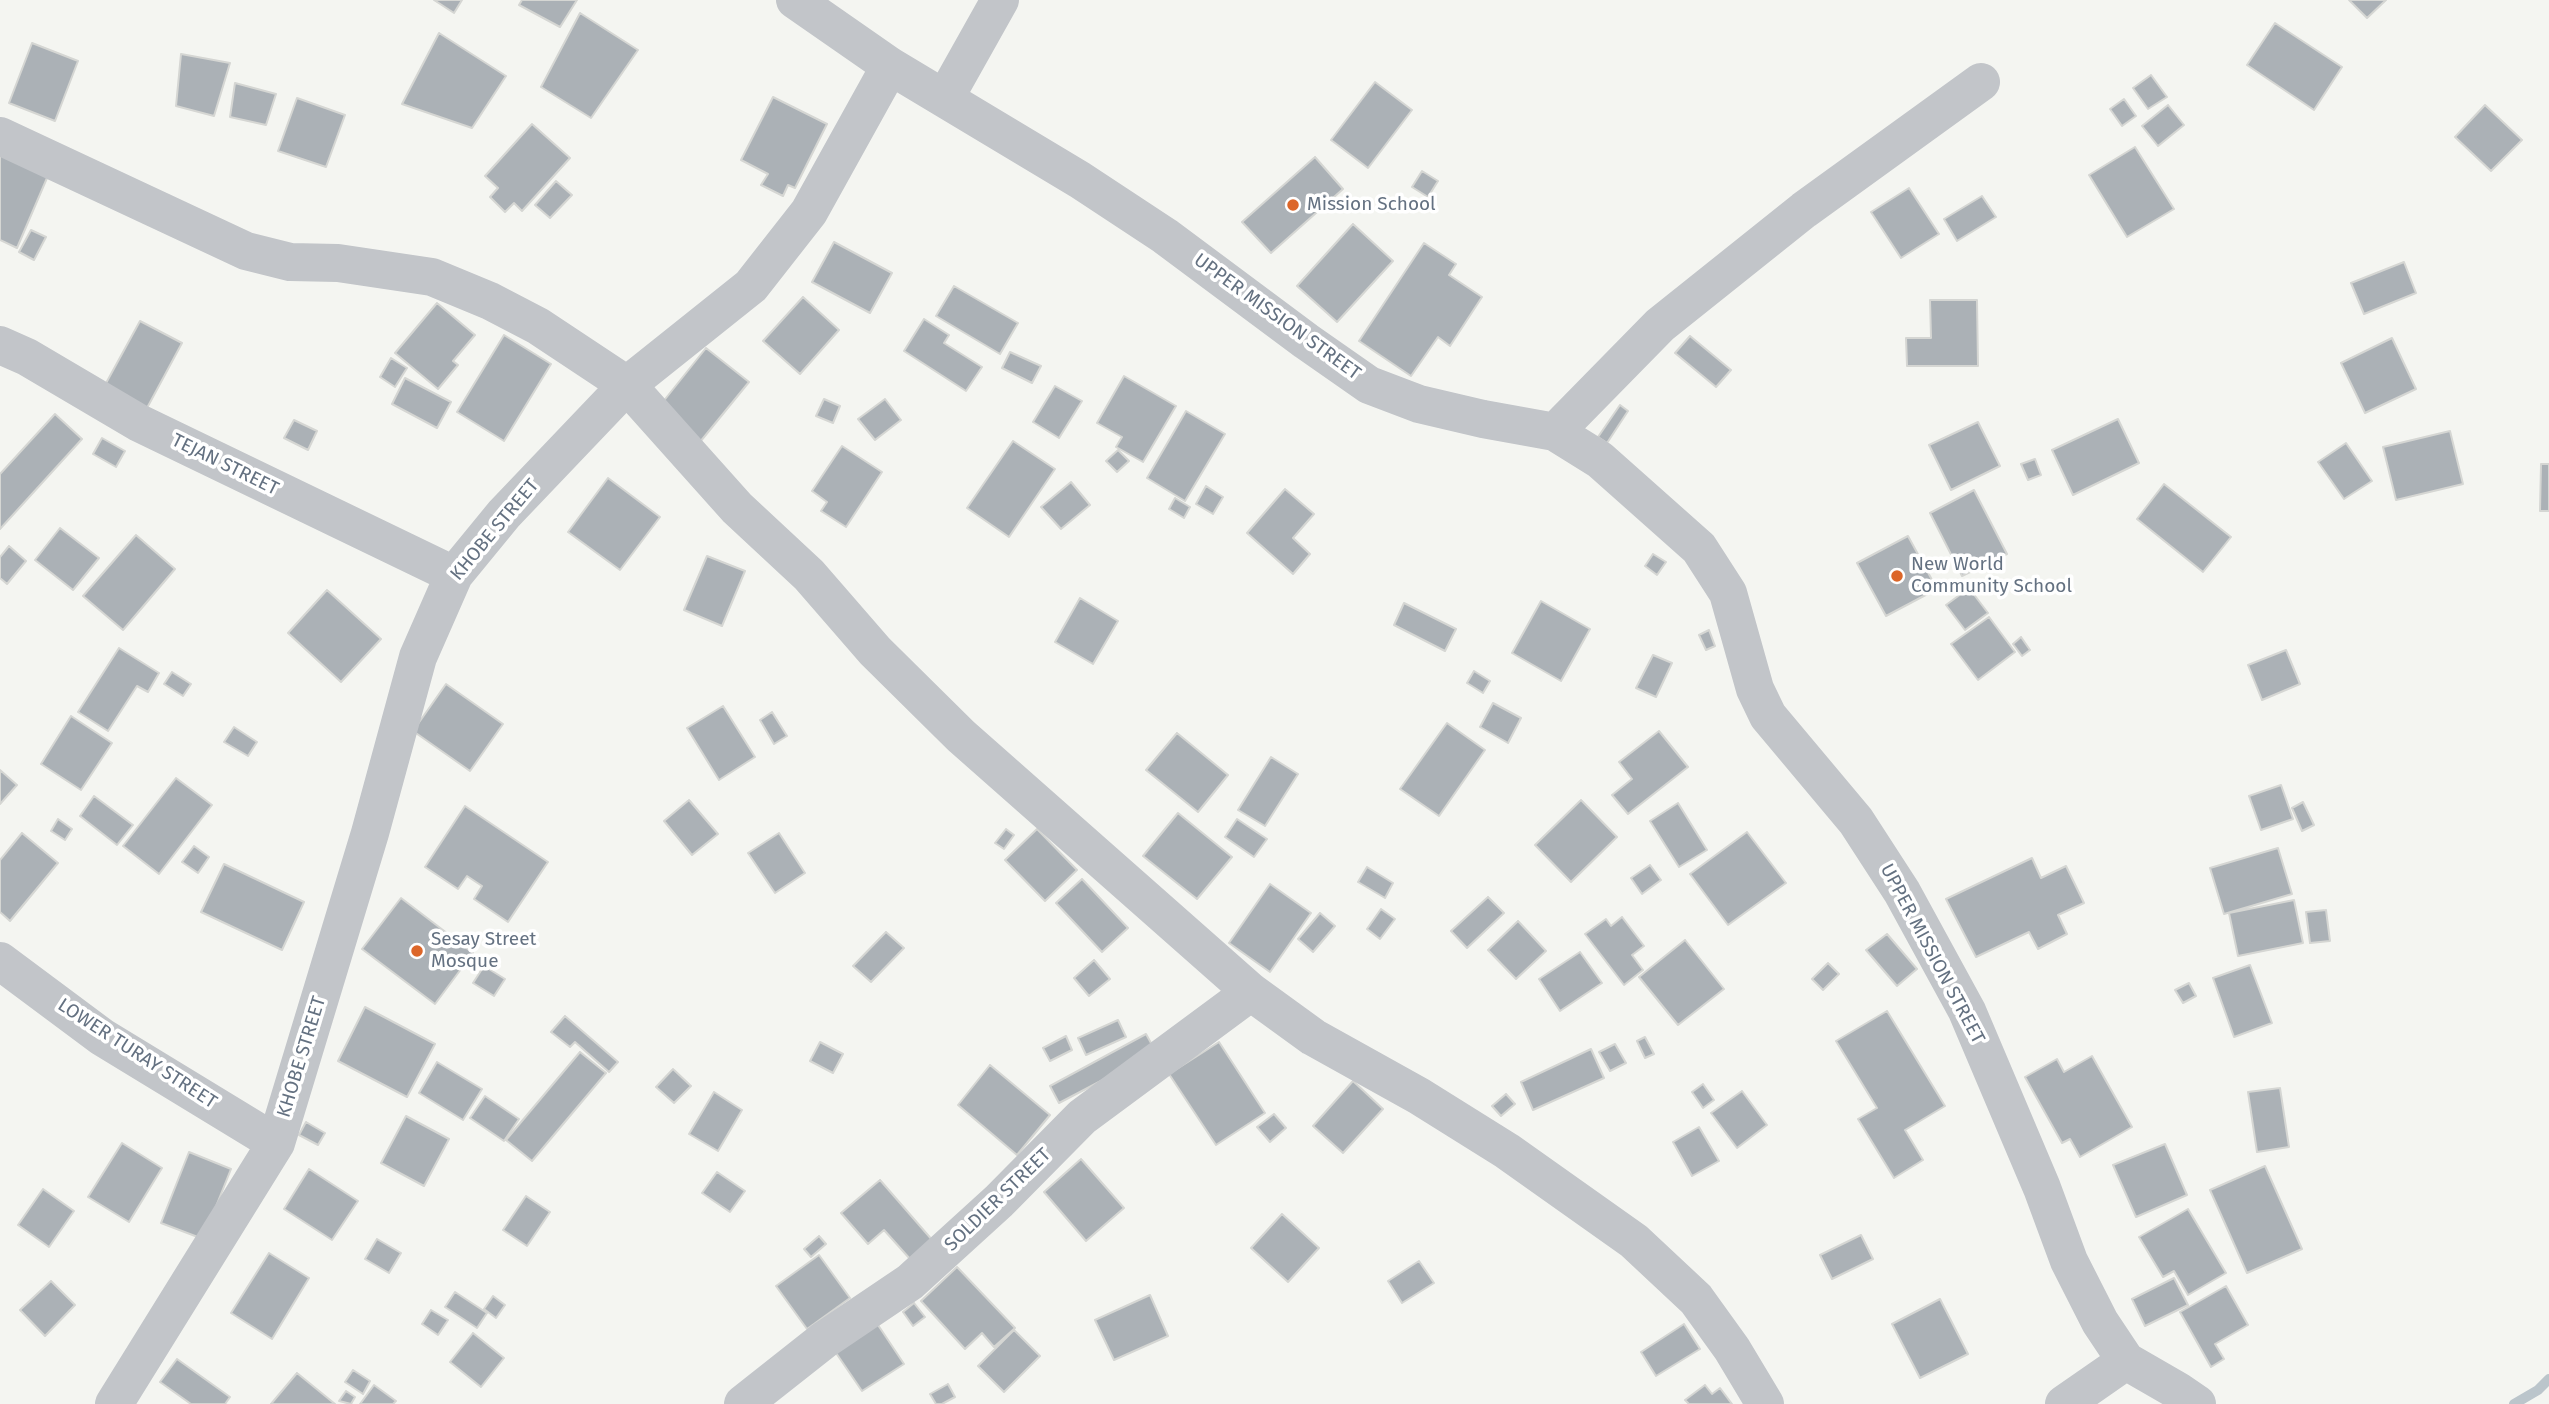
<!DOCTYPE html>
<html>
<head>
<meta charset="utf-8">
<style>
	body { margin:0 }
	canvas { display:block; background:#f4f5f1 }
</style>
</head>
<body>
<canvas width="2549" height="1404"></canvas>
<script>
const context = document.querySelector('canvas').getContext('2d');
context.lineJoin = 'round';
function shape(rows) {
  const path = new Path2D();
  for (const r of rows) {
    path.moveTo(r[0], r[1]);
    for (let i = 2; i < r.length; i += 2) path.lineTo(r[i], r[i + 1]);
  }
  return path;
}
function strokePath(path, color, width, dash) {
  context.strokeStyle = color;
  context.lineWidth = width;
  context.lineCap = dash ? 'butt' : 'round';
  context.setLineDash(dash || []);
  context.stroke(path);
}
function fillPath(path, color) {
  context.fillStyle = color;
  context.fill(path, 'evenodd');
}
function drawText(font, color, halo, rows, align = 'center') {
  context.font = font + ' "Fira Sans",sans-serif';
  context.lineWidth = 7;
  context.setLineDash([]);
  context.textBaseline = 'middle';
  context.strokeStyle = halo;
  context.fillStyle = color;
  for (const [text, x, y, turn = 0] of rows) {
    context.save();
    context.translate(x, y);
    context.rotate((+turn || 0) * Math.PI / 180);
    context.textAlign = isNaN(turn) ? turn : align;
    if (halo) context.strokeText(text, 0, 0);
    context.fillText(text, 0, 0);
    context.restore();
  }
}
strokePath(shape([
	[2514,1404,2538,1390,2549,1379]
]), '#bbc5cb', 10);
const building = shape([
	[434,0,462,0,454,13,434,0],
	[522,0,577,0,560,27,519,5,522,0],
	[2349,0,2386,0,2367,18,2349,0],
	[580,13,638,50,591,118,541,87,580,13],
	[2275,23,2342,67,2314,110,2247,65,2275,23],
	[439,33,506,76,472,128,402,104,439,33],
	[32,43,78,61,55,121,9,103,32,43],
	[181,54,230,63,214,116,176,106,181,54],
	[2151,75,2167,97,2148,109,2133,88,2151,75],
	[1375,82,1412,110,1368,168,1331,140,1375,82],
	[235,83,276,94,266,125,230,117,235,83],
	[773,97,827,124,795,188,788,185,783,196,761,185,768,174,741,160,773,97],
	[297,98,345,115,326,167,278,151,297,98],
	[2124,99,2136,116,2122,126,2110,109,2124,99],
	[2168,105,2184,125,2158,146,2142,126,2168,105],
	[2485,105,2522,140,2491,171,2455,137,2485,105],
	[532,124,570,158,522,211,514,203,505,212,490,197,498,188,485,176,532,124],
	[2135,147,2174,209,2127,237,2089,175,2135,147],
	[0,149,50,171,17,248,0,240,0,149],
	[1315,157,1343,189,1271,253,1242,222,1315,157],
	[1422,171,1438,181,1428,197,1412,187,1422,171],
	[556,181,572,195,550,218,535,205,556,181],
	[1909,188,1939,234,1901,258,1871,212,1909,188],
	[1982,196,1996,217,1957,241,1944,219,1982,196],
	[1353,224,1393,261,1337,322,1297,286,1353,224],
	[31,230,46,237,34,260,19,252,31,230],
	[834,242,892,273,870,313,812,282,834,242],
	[1424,243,1456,264,1449,275,1482,297,1450,346,1438,337,1411,376,1359,341,1424,243],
	[2404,262,2416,293,2364,314,2351,283,2404,262],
	[954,286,1018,323,1000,354,936,316,954,286],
	[803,297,839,330,800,374,763,341,803,297],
	[1930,300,1977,300,1978,366,1907,366,1906,338,1931,338,1930,300],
	[437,303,475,335,453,361,458,365,438,389,395,353,437,303],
	[924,319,949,335,944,343,982,367,966,391,904,351,924,319],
	[140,321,182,343,147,408,105,385,140,321],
	[504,335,551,364,504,441,457,412,504,335],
	[1690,336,1731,370,1716,387,1675,353,1690,336],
	[2392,338,2416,389,2365,413,2341,363,2392,338],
	[706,348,749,382,700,442,658,408,706,348],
	[1010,352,1041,366,1032,383,1002,368,1010,352],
	[391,358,407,368,395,387,380,377,391,358],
	[1124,376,1176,406,1143,462,1116,447,1122,437,1097,423,1124,376],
	[405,378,451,402,437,428,392,404,405,378],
	[1055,386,1082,401,1059,438,1033,422,1055,386],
	[824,399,840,406,833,423,816,416,824,399],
	[885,399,901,420,875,440,858,419,885,399],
	[1620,405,1628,411,1607,443,1598,437,1620,405],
	[1186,411,1225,434,1185,501,1147,478,1186,411],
	[55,414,82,439,0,529,0,474,55,414],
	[2118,419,2139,463,2073,495,2052,450,2118,419],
	[294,420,317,431,308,450,284,438,294,420],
	[1978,422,2000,466,1951,490,1929,445,1978,422],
	[2450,431,2463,484,2396,500,2383,447,2450,431],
	[102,438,125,451,116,467,93,454,102,438],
	[1013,441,1055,469,1009,537,967,508,1013,441],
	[2346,443,2372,481,2344,499,2318,462,2346,443],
	[842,446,882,472,846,527,821,511,827,502,812,491,842,446],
	[1118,450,1129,461,1117,472,1106,461,1118,450],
	[2035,459,2041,475,2028,480,2021,464,2035,459],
	[2541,464,2549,464,2549,511,2540,511,2541,464],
	[608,478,660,517,620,570,568,532,608,478],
	[1071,482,1090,505,1061,529,1041,507,1071,482],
	[2164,484,2231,537,2203,572,2137,519,2164,484],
	[1206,486,1223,497,1213,514,1196,504,1206,486],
	[1285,489,1314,514,1293,538,1310,554,1293,574,1247,533,1285,489],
	[1974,490,2007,554,1962,576,1930,513,1974,490],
	[1175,498,1190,507,1184,518,1169,509,1175,498],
	[60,528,99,558,73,590,35,560,60,528],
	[136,535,175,569,123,630,83,596,136,535],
	[1908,536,1937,589,1886,616,1857,563,1908,536],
	[9,546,26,561,7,584,0,578,0,557,9,546],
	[1653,554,1666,562,1657,575,1645,566,1653,554],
	[707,556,745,571,722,626,684,610,707,556],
	[1969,588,1988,613,1965,630,1946,605,1969,588],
	[327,590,381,639,341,682,288,633,327,590],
	[1080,598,1118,621,1093,664,1055,642,1080,598],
	[1541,601,1590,629,1561,681,1512,653,1541,601],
	[1404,603,1456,629,1445,651,1394,625,1404,603],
	[1989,617,2015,652,1978,680,1951,644,1989,617],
	[1709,630,1715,646,1706,650,1699,635,1709,630],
	[2021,637,2030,650,2022,656,2013,644,2021,637],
	[119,648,159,673,148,692,137,686,108,731,78,712,119,648],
	[2286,650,2300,684,2262,700,2248,665,2286,650],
	[1653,655,1672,663,1656,697,1636,688,1653,655],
	[1474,671,1490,681,1483,693,1467,683,1474,671],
	[172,672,191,684,183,696,164,684,172,672],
	[446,684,503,724,470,771,413,731,446,684],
	[1493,703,1521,718,1508,743,1480,727,1493,703],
	[723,706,755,757,719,780,687,728,723,706],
	[772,712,787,736,774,744,760,720,772,712],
	[71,716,112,743,81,790,41,764,71,716],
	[1447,723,1485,750,1439,816,1400,789,1447,723],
	[234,727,257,742,248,756,224,742,234,727],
	[1659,731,1688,767,1628,814,1612,795,1632,779,1619,762,1659,731],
	[1177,733,1228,775,1198,812,1146,770,1177,733],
	[1271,757,1298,774,1265,826,1238,810,1271,757],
	[0,770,17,785,0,804,0,770],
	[176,778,212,805,159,874,123,846,176,778],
	[2281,785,2293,819,2261,830,2249,796,2281,785],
	[94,796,133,825,117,845,80,816,94,796],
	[689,800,718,834,692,855,664,821,689,800],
	[1581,800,1617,837,1571,882,1535,845,1581,800],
	[2303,802,2314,825,2302,831,2292,808,2303,802],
	[1678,803,1707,850,1679,867,1650,821,1678,803],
	[465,806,548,862,508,922,474,899,482,886,467,876,458,889,425,867,465,806],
	[1178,813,1232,857,1197,899,1143,856,1178,813],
	[58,819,72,829,65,840,51,831,58,819],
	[1237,819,1267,839,1254,857,1225,837,1237,819],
	[1006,829,1014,835,1004,849,995,843,1006,829],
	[1037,829,1077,870,1045,901,1005,860,1037,829],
	[1747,832,1786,883,1728,925,1690,874,1747,832],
	[22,833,58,863,10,921,0,912,0,860,22,833],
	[779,833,805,873,775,893,748,853,779,833],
	[194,846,209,857,198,873,182,862,194,846],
	[2278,848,2292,894,2224,914,2210,868,2278,848],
	[2032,858,2041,878,2066,866,2084,903,2058,915,2067,934,2038,949,2029,932,1976,957,1946,899,2032,858],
	[224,864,304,902,282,950,201,912,224,864],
	[1650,865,1661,880,1642,894,1631,878,1650,865],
	[1367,867,1393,883,1385,898,1358,882,1367,867],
	[1082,879,1128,928,1102,952,1056,903,1082,879],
	[1270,884,1311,913,1270,972,1229,943,1270,884],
	[1488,897,1504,913,1467,948,1451,931,1488,897],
	[401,898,473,953,435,1004,362,949,401,898],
	[2294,900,2303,943,2238,956,2229,913,2294,900],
	[1381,909,1395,919,1380,939,1367,929,1381,909],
	[2326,910,2330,941,2310,943,2306,912,2326,910],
	[1320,913,1335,926,1313,952,1298,939,1320,913],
	[1622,917,1644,946,1632,955,1643,970,1624,985,1585,934,1606,919,1611,926,1622,917],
	[1518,921,1546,951,1516,979,1488,950,1518,921],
	[886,932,904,948,871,982,853,966,886,932],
	[1887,934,1917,969,1897,986,1866,950,1887,934],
	[1685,940,1724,989,1678,1025,1639,977,1685,940],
	[1580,952,1602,983,1560,1011,1539,979,1580,952],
	[1094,960,1110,979,1089,996,1074,978,1094,960],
	[1828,963,1839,974,1823,990,1812,979,1828,963],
	[2250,965,2272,1023,2234,1037,2213,978,2250,965],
	[484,966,505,979,494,996,473,983,484,966],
	[2189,983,2196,996,2183,1003,2175,990,2189,983],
	[365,1007,435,1044,407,1097,338,1061,365,1007],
	[1887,1011,1945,1106,1905,1130,1923,1160,1894,1178,1858,1119,1877,1108,1836,1041,1887,1011],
	[565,1016,618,1062,609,1072,575,1042,570,1047,551,1032,565,1016],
	[1118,1020,1126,1037,1086,1055,1078,1038,1118,1020],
	[1146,1034,1156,1052,1059,1103,1050,1086,1146,1034],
	[1066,1036,1072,1050,1050,1061,1043,1048,1066,1036],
	[1645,1037,1654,1054,1645,1058,1637,1041,1645,1037],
	[820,1042,843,1054,833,1073,810,1061,820,1042],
	[1219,1042,1265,1113,1216,1145,1169,1074,1219,1042],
	[1615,1044,1626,1063,1610,1071,1599,1052,1615,1044],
	[1591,1049,1604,1078,1533,1110,1521,1082,1591,1049],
	[580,1052,606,1073,532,1161,506,1140,580,1052],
	[2092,1056,2132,1127,2080,1157,2070,1139,2062,1143,2025,1077,2057,1059,2064,1072,2092,1056],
	[437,1062,482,1089,463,1120,419,1093,437,1062],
	[990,1065,1050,1115,1017,1155,958,1105,990,1065],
	[673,1069,691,1086,674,1103,656,1087,673,1069],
	[1353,1081,1383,1109,1343,1153,1313,1126,1353,1081],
	[1703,1084,1714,1100,1703,1108,1692,1092,1703,1084],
	[2280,1088,2289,1147,2257,1152,2248,1092,2280,1088],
	[1742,1091,1767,1125,1737,1148,1711,1113,1742,1091],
	[714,1092,742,1110,718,1151,689,1134,714,1092],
	[1506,1094,1515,1104,1501,1116,1492,1106,1506,1094],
	[485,1096,519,1119,504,1141,470,1118,485,1096],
	[1274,1114,1286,1128,1270,1142,1257,1127,1274,1114],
	[406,1116,449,1139,424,1186,381,1163,406,1116],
	[306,1122,325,1133,318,1145,299,1135,306,1122],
	[1699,1127,1719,1161,1692,1176,1673,1142,1699,1127],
	[122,1143,162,1168,129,1222,88,1197,122,1143],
	[2165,1144,2187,1195,2136,1217,2113,1165,2165,1144],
	[189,1152,231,1169,203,1239,161,1223,189,1152],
	[1081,1159,1124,1208,1086,1241,1044,1192,1081,1159],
	[2265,1166,2302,1249,2247,1273,2210,1190,2265,1166],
	[309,1169,358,1201,332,1240,284,1209,309,1169],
	[717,1172,745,1191,730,1212,702,1193,717,1172],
	[880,1180,940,1249,919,1269,884,1230,868,1244,841,1213,880,1180],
	[43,1189,74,1211,49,1247,18,1225,43,1189],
	[526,1196,550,1212,527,1246,503,1230,526,1196],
	[2188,1209,2226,1273,2188,1295,2174,1271,2163,1277,2139,1237,2188,1209],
	[1282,1214,1319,1248,1288,1282,1251,1248,1282,1214],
	[1861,1235,1873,1259,1832,1279,1820,1255,1861,1235],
	[819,1236,826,1244,811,1257,804,1249,819,1236],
	[377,1239,401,1253,389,1273,365,1259,377,1239],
	[269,1253,309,1278,272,1339,231,1313,269,1253],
	[819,1255,850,1298,807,1329,776,1286,819,1255],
	[1419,1261,1434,1283,1402,1303,1388,1281,1419,1261],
	[957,1267,1015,1328,994,1347,982,1333,965,1349,921,1301,957,1267],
	[2174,1278,2188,1305,2145,1326,2132,1299,2174,1278],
	[51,1281,75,1305,45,1336,20,1310,51,1281],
	[2226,1286,2248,1325,2215,1344,2224,1359,2211,1367,2180,1312,2226,1286],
	[455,1292,487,1313,477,1328,445,1307,455,1292],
	[1150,1295,1168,1336,1114,1360,1095,1320,1150,1295],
	[493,1296,505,1305,496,1318,484,1309,493,1296],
	[1940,1299,1968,1354,1920,1378,1892,1324,1940,1299],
	[914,1303,925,1317,913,1326,903,1312,914,1303],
	[431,1310,448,1320,438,1335,422,1324,431,1310],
	[876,1322,904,1364,862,1391,834,1350,876,1322],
	[1684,1324,1700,1349,1656,1376,1641,1352,1684,1324],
	[1014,1330,1040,1356,1004,1392,978,1366,1014,1330],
	[473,1333,504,1358,481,1387,450,1362,473,1333],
	[177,1359,230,1397,225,1404,191,1404,160,1382,177,1359],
	[353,1370,370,1381,363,1394,345,1382,353,1370],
	[297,1373,335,1404,271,1404,297,1373],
	[948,1384,955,1397,942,1404,936,1404,930,1394,948,1384],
	[374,1385,396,1401,393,1404,360,1404,374,1385],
	[1705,1385,1712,1394,1720,1388,1732,1404,1689,1404,1685,1400,1705,1385],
	[346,1391,355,1397,351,1404,339,1401,346,1391]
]);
fillPath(building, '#abb1b6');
strokePath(building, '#d5d6d3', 2);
strokePath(shape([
	[795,0,890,66,1080,180,1165,236,1306,341,1369,385,1419,404,1483,419,1555,432,1600,460,1699,548,1728,593,1755,689,1768,716,1856,821,1902,892,1967,1011,2042,1188,2069,1261,2100,1322,2126,1361,2178,1391,2197,1404],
	[890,66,809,212,751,286,627,385,737,508,809,575,875,651,961,736,1251,992,1313,1037,1419,1096,1507,1151,1634,1241,1696,1299,1732,1349,1765,1404],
	[945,98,1000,0],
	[0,136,246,251,290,262,338,263,432,277,490,301,538,326,627,385,504,514,454,575,418,657,370,833,276,1143,114,1404],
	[0,345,27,357,139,423,454,575],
	[1555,432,1660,325,1804,210,1981,82],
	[0,961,102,1037,276,1143],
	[743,1404,824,1340,910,1282,999,1201,1082,1117,1251,992],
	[2064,1404,2126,1361]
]), '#c2c5c9', 38);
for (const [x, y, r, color] of [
	[1293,205,7,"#dc6629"],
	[1897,576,7,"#dc6629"],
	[417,951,7,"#dc6629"]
]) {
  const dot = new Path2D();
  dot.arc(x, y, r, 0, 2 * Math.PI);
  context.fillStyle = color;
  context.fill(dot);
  strokePath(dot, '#fff', 2.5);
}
drawText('19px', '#647181', '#fff', [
	["Mission School",1307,205],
	["New World",1911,565],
	["Community School",1911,587],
	["Sesay Street",431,940],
	["Mosque",431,962]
], 'left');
drawText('19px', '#647181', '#fff', [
	["UPPER MISSION STREET",1277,317,36],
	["TEJAN STREET",225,465,26],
	["KHOBE STREET",495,530,-50],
	["UPPER MISSION STREET",1932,954,62],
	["LOWER TURAY STREET",137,1054,33],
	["KHOBE STREET",302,1057,-73],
	["SOLDIER STREET",998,1200,-44]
]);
</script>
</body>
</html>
